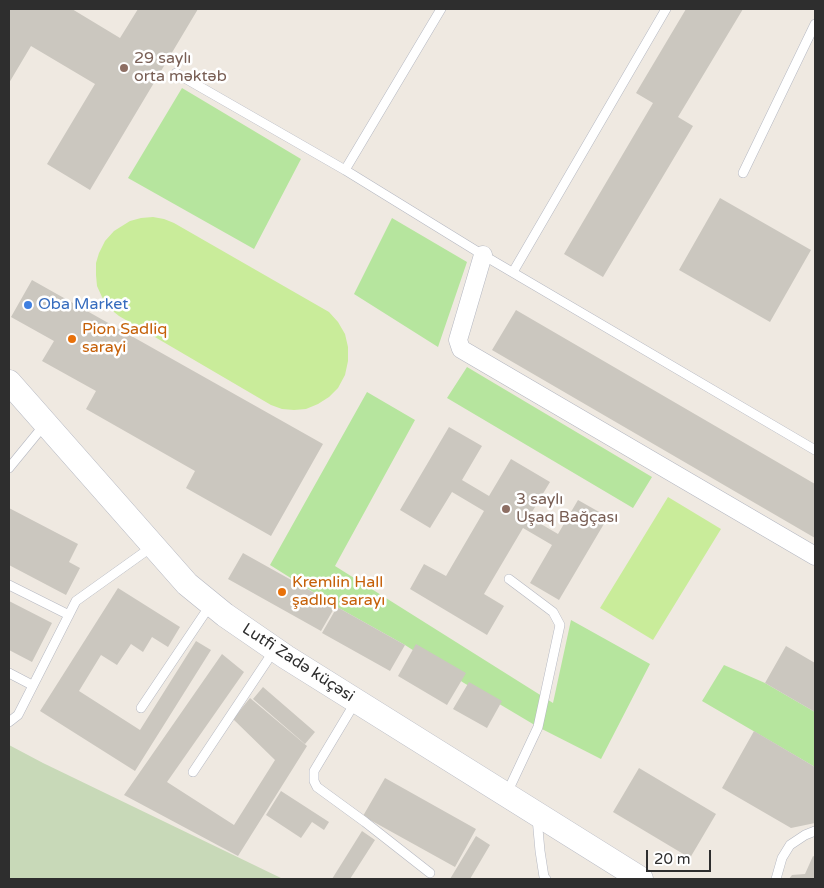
<!DOCTYPE html>
<html>
<head>
<meta charset="utf-8">
<style>
	body { margin:0 }
	#map { position:relative; width:824px; height:888px; overflow:hidden; background:#efe9e1; font-family:"Varela Round",sans-serif }
	canvas { display:block }
	.frame { position:absolute; inset:0; border:10px solid #2e2e2e; pointer-events:none }
	.scale { position:absolute; left:646px; top:850px; width:65px; height:22px; box-sizing:border-box; border:2px solid #2e2e2e; border-top:0; padding-left:6px; font-size:15px; line-height:18px; white-space:nowrap; color:#2e2e2e; -webkit-text-stroke:4px #fff; paint-order:stroke }
</style>
</head>
<body>
<div id="map">
<canvas width="824" height="888"></canvas>
<div class="frame"></div>
<div class="scale">20 m</div>
</div>
<script>
const context = document.querySelector('canvas').getContext('2d');
context.lineJoin = 'round';
function fillPath(path, color) {
  context.fillStyle = color;
  context.fill(path, 'evenodd');
}
function shape(rows) {
  const path = new Path2D();
  for (const r of rows) {
    path.moveTo(r[0], r[1]);
    for (let i = 2; i < r.length; i += 2) path.lineTo(r[i], r[i + 1]);
  }
  return path;
}
function strokePath(path, color, width, dash) {
  context.strokeStyle = color;
  context.lineWidth = width;
  context.lineCap = dash ? 'butt' : 'round';
  context.setLineDash(dash || []);
  context.stroke(path);
}
function drawText(font, color, halo, rows, align = 'center') {
  context.font = font + ' "Varela Round",sans-serif';
  context.lineWidth = 5;
  context.setLineDash([]);
  context.textBaseline = 'middle';
  context.strokeStyle = halo;
  context.fillStyle = color;
  for (const [text, x, y, turn = 0] of rows) {
    context.save();
    context.translate(x, y);
    context.rotate((+turn || 0) * Math.PI / 180);
    context.textAlign = isNaN(turn) ? turn : align;
    if (halo) context.strokeText(text, 0, 0);
    context.fillText(text, 0, 0);
    context.restore();
  }
}
fillPath(shape([
	[182,88,301,159,254,249,128,178],
	[392,218,467,262,438,347,354,294],
	[467,367,652,477,633,508,447,398],
	[367,392,415,420,335,566,553,703,571,620,650,664,601,759,538,727,464,683,405,645,337,607,270,565],
	[724,665,765,683,815,712,815,767,702,701]
]), '#b6e59e');
fillPath(shape([
	[9,745,43,763,283,879,9,879]
]), '#c8d9b8');
fillPath(shape([
	[153,217,164,219,174,223,329,312,338,322,345,334,348,347,348,361,345,375,338,388,329,397,318,404,306,409,294,410,282,409,271,405,119,316,109,308,102,297,97,286,96,275,96,263,99,253,105,241,114,231,130,221,141,218],
	[668,497,721,529,653,640,600,608]
]), '#c9ec9a');
fillPath(shape([
	[9,9,72,9,120,38,138,9,198,9,90,190,47,164,95,84,31,46,9,83],
	[686,9,743,9,678,117,693,126,603,277,564,254,653,103,636,93],
	[720,198,811,250,770,322,679,270],
	[32,280,323,444,271,536,186,488,195,471,86,409,96,391,42,361,54,341,11,317],
	[516,310,815,484,815,538,492,350],
	[449,427,482,446,462,480,489,496,511,459,550,482,529,517,558,534,578,500,608,517,559,600,530,583,552,545,523,528,484,594,504,606,487,635,410,589,424,564,446,576,484,511,452,492,430,528,400,510],
	[9,508,78,544,69,562,80,568,66,595,9,565],
	[243,553,336,605,321,631,228,579],
	[118,588,180,627,168,647,152,637,143,652,131,644,117,665,101,655,79,691,140,730,196,641,211,650,135,771,40,711],
	[9,601,52,623,32,662,9,650],
	[337,607,405,645,390,671,322,633],
	[416,644,466,673,447,705,398,676],
	[786,646,815,663,815,712,765,683],
	[222,654,244,672,167,782,234,825,275,760,233,719,250,698,307,746,238,856,124,795],
	[469,682,502,701,487,728,453,709],
	[263,687,315,732,305,744,253,699],
	[754,731,815,767,815,823,791,828,722,788],
	[639,768,716,814,690,858,613,812],
	[385,778,476,829,455,867,363,816],
	[281,791,329,822,324,830,312,822,301,838,266,815],
	[362,831,375,840,350,879,332,879],
	[476,836,490,845,470,879,450,879],
	[813,856,815,857,815,879,789,879,792,875,805,874]
]), '#cbc7bf');
const service = shape([
	[441,9,345,170,483,255,815,450],
	[176,73,345,170],
	[743,173,815,24],
	[513,272,666,9],
	[9,468,45,424],
	[9,585,69,615],
	[9,673,32,685],
	[356,701,314,771,314,781,317,787,365,822,430,873],
	[141,708,211,604],
	[9,722,18,715,76,601,153,546],
	[193,772,275,649],
	[507,793,538,727,560,625,553,612,509,579],
	[537,818,540,851,544,877,546,879],
	[776,879,782,858,790,845,805,835,815,831]
]);
const minor = shape([
	[483,255,458,340,461,349,815,556]
]);
const secondary = shape([
	[9,382,187,584,225,615,286,657,641,879]
]);
strokePath(service, '#b4b7c1', 10);
strokePath(minor, '#b4b7c1', 19);
strokePath(secondary, '#b4b7c1', 25);
strokePath(service, '#fff', 9);
strokePath(minor, '#fff', 18);
strokePath(secondary, '#fff', 24);
for (const [x, y, r, color] of [
	[124,68,5,"#8d6e63"],
	[28,305,5,"#3f7fe0"],
	[72,339,5,"#e8710a"],
	[506,509,5,"#8d6e63"],
	[282,592,5,"#e8710a"]
]) {
  const dot = new Path2D();
  dot.arc(x, y, r, 0, 2 * Math.PI);
  context.fillStyle = color;
  context.fill(dot);
  strokePath(dot, '#fff', 2);
}
drawText('16px', '#785e54', '#fff', [
	["29 saylı",134,59],
	["orta məktəb",134,77],
	["3 saylı",516,500],
	["Uşaq Bağçası",516,518]
], 'left');
drawText('16px', '#366cbe', '#fff', [
	["Oba Market",38,305]
], 'left');
drawText('16px', '#c56008', '#fff', [
	["Pion Sadliq",82,330],
	["sarayi",82,348],
	["Kremlin Hall",292,583],
	["şadlıq sarayı",292,601]
], 'left');
drawText('16px', '#2e2e2e', '#fff', [
	["Lutfi Zadə küçəsi",298,663,33]
]);
</script>
</body>
</html>
